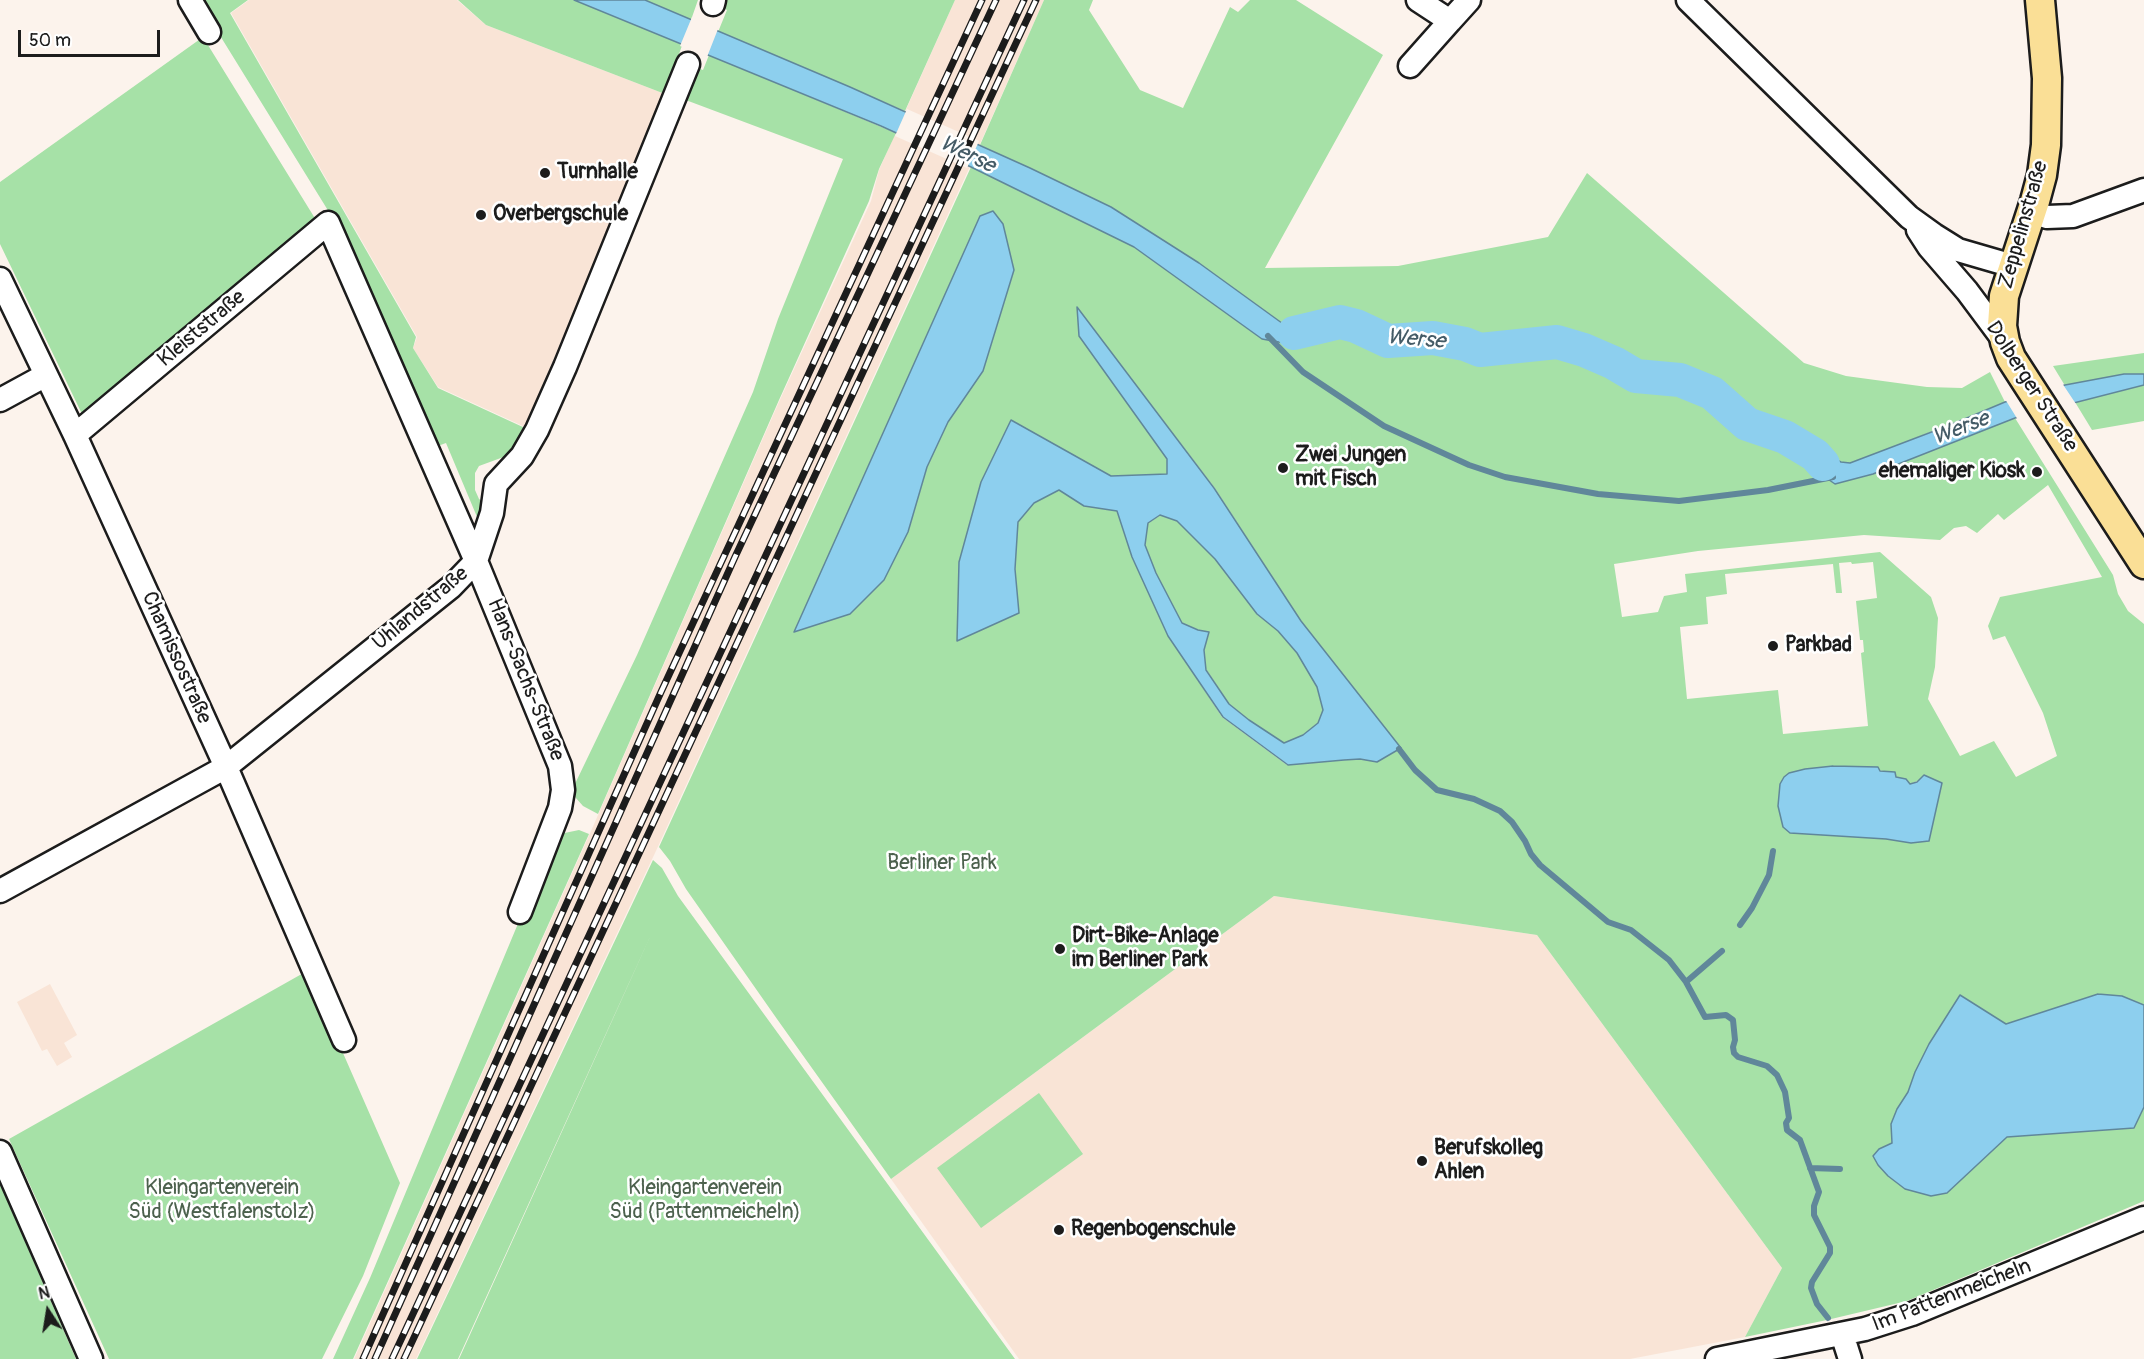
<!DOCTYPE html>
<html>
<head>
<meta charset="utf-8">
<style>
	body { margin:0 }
	#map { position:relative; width:2144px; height:1359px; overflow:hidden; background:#fcf3ec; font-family:Pangolin,sans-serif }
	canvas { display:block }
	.north { position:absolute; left:18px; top:1281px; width:60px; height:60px; -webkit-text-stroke:4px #fff; paint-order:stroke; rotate:348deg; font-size:16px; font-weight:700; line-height:24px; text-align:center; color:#1c1c1c }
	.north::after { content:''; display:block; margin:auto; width:21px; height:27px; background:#1c1c1c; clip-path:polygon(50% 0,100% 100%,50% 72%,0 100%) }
	.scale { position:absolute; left:18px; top:30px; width:142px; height:27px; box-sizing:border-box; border:3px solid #1c1c1c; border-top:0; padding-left:8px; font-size:18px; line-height:21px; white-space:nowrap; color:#1c1c1c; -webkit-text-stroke:4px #fff; paint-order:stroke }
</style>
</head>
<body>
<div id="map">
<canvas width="2144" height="1359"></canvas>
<div class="north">N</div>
<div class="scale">50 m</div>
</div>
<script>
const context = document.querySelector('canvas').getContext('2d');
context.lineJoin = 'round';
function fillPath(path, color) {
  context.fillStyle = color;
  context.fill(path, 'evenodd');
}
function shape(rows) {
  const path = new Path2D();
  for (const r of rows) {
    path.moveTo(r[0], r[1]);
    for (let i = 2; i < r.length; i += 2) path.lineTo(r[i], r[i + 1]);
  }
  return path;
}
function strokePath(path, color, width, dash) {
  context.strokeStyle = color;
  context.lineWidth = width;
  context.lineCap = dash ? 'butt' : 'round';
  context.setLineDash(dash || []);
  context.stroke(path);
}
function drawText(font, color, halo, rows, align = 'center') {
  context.font = font + ' Pangolin,sans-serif';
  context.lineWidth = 5;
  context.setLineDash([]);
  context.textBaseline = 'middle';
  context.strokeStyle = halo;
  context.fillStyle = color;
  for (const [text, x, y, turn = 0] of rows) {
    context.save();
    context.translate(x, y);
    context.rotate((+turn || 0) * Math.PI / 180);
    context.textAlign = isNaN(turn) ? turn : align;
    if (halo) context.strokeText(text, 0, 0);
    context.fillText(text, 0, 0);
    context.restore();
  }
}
fillPath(shape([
	[249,0,457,0,486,25,665,94,525,427,438,387,413,348,417,337,231,13],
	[955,0,1044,0,972,162,655,853,416,1359,354,1359,591,831,778,404,871,201,879,170],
	[1274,896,1537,935,1782,1268,1745,1337,1630,1359,1019,1359,891,1179],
	[50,984,77,1035,64,1043,72,1057,57,1066,47,1049,42,1051,17,1002]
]), '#f9e4d6');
fillPath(shape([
	[198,0,248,0,230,13,416,337,413,348,438,388,525,428,514,451,509,455,479,466,475,473,475,490,479,499,485,503,480,524,446,443,435,447,337,225],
	[458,0,698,0,665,94,486,25],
	[723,0,955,0,905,111,718,32,727,10,721,7],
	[1044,0,1093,0,1089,10,1140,90,1183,108,1230,7,1238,12,1250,0,1296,0,1383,55,1265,268,1398,266,1548,237,1587,173,1804,363,1846,376,1927,387,1962,388,1990,372,2005,402,1863,459,1850,463,1841,462,1817,450,1786,439,1819,473,1835,484,1873,474,2015,418,2113,575,2118,594,2128,611,2144,624,2144,1005,2122,996,2050,1010,2006,1024,1915,1072,1908,1092,1891,1124,1892,1143,1879,1149,1878,1165,1888,1176,1905,1189,1931,1196,1947,1193,2007,1137,2134,1128,2144,1107,2144,1201,1907,1301,1827,1320,1745,1337,1782,1268,1537,935,1274,896,891,1179,777,1019,686,889,670,861,659,847,971,167,1134,247,1262,339,1337,322,1295,327,1286,326,1199,263,1111,207,980,145],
	[980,216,983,371,948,422,927,467,908,532,794,632],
	[1077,308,1214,487,1301,621,1377,762,1360,759,1344,760,1287,765,1222,717,1168,635,1132,557,1117,510,1084,506,1059,489,1034,503,1018,522,1015,569,1019,613,981,482,1011,420,1111,476,1167,474,1167,459,1079,336],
	[2048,485,2102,577,2000,597,1988,626,1993,640,2005,636,2043,713,2057,756,2016,777,1994,741,1960,756,1928,699,1935,667,1938,618,1931,597,1880,552,1685,574,1687,592,1664,596,1658,612,1622,617,1614,564,1698,551,1864,535,1940,540,1954,528,1966,526,1977,533,1998,514,2004,520],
	[1851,562,1852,564,1873,562,1877,598,1856,601,1860,640,1863,640,1864,652,1861,653,1868,726,1783,734,1778,690,1687,699,1680,627,1708,624,1706,597,1727,594,1725,574,1833,564,1836,593,1842,593,1839,563],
	[1833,766,1895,772,1896,777,1910,784,1922,779,1911,843,1887,839,1791,833,1789,773],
	[203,37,316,220,82,414,0,244,0,182],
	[709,55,896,133,879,169,869,201,779,400,598,814,583,806,575,797,573,788,637,655,753,392,778,319,843,159,683,99,697,68,703,70],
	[2144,353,2144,421,2092,430,2053,366],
	[1161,515,1177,521,1215,559,1257,614,1278,631,1297,653,1317,687,1323,710,1319,722,1303,735,1284,743,1249,720,1229,704,1206,669,1204,650,1198,630,1182,623,1156,573,1145,545,1148,523],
	[579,830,589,834,353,1359,333,1359,370,1278,555,835],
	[653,860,662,868,678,896,1015,1359,459,1359,654,928,458,1359,417,1359],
	[307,971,400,1183,363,1276,322,1359,109,1359,9,1139],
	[1039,1093,1083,1154,981,1228,937,1168],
	[0,1184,76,1359,0,1359]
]), '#a6e1a7');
const water = shape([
	[574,0,645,0,850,87,1030,168,1111,207,1199,263,1286,326,1295,327,1340,322,1307,339,1290,344,1262,339,1134,247,971,167,881,126,574,0],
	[993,211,1003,224,1014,270,983,371,948,422,927,467,908,532,884,580,850,614,794,632,980,216,993,211],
	[1077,307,1214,488,1301,621,1401,748,1377,762,1360,759,1344,760,1288,765,1223,717,1168,636,1132,557,1117,511,1084,506,1059,490,1034,503,1018,522,1015,569,1019,613,957,641,959,562,981,482,1011,420,1111,476,1167,474,1167,459,1079,336,1077,307],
	[1160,515,1177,521,1215,559,1257,614,1278,631,1297,653,1317,687,1323,710,1318,723,1303,735,1284,743,1249,720,1229,704,1206,670,1204,650,1209,632,1198,630,1182,623,1156,573,1145,545,1148,523,1160,515],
	[2124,374,2144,374,2144,385,2015,418,1873,474,1835,484,1819,473,1785,437,1817,450,1841,462,1850,463,1950,425,2005,402,2065,385,2124,374],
	[1833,766,1878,767,1880,771,1895,772,1896,777,1906,779,1910,784,1917,782,1924,775,1942,783,1929,841,1911,843,1886,839,1790,833,1783,827,1778,806,1780,784,1784,777,1789,773,1805,769,1833,766],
	[2098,994,2122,996,2144,1005,2144,1107,2134,1128,2007,1137,1947,1193,1931,1196,1905,1189,1888,1176,1878,1165,1873,1156,1879,1149,1892,1143,1891,1124,1897,1109,1908,1092,1915,1072,1929,1044,1960,995,2006,1024,2098,994]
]);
fillPath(water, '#8dcfee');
strokePath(water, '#60879a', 1.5);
fillPath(shape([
	[692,17,718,29,707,57,680,46],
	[907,109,979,141,967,168,895,136],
	[2062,383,2076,404,2018,420,2005,399]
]), '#fcf3ec');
strokePath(shape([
	[1268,336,1303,372,1384,426,1469,465,1505,477,1598,494,1679,501,1768,490,1833,477],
	[1399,749,1415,770,1437,790,1474,799,1500,811,1512,822,1525,841,1531,854,1540,865,1608,922,1631,930,1669,960,1686,982,1705,1017,1726,1015,1733,1020,1735,1040,1733,1047,1734,1053,1738,1057,1767,1066,1777,1075,1785,1092,1789,1118,1786,1123,1787,1130,1800,1140,1819,1192,1814,1206,1814,1215,1830,1247,1830,1253,1812,1282,1811,1288,1817,1304,1828,1318],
	[1740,925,1752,908,1769,875,1773,851],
	[1686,982,1722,951],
	[1810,1168,1840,1169]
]), '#60879a', 6);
strokePath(shape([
	[1294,333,1340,322,1356,326,1388,341,1433,338,1465,344,1480,350,1557,342,1584,350,1614,363,1636,376,1680,380,1712,393,1747,424,1785,437,1815,455,1823,464]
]), '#8dcfee', 34);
const minor = shape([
	[190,0,209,32],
	[1418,0,1450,21,1469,0],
	[1688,0,1909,217,1934,235,1958,250,2013,266],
	[713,4,714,0],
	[1410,66,1450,21],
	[2032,212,2047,217,2073,216,2144,190],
	[1918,230,1929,247,1967,291,2005,342],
	[0,279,75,435,226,767,344,1040],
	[0,400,46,375],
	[75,435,328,223,476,561,560,766,563,790,560,808,520,912],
	[0,891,226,767,451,587,476,561,492,513,496,484,522,456,537,430,565,367,688,64],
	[0,1152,91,1359],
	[1842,1334,1850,1359],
	[1717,1359,1865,1329,1912,1314,2144,1218]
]);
const major = shape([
	[2040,0,2047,78,2046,145,2042,175,2035,201,2004,296,2002,326,2005,342,2011,358,2144,564]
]);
strokePath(minor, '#1c1c1c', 27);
strokePath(major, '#1c1c1c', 33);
strokePath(minor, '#fff', 22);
strokePath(major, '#fadf96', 28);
const rail = shape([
	[363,1359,661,692,982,0],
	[375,1359,735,557,996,0],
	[392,1359,1024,0],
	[404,1359,1036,0]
]);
strokePath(rail, '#1c1c1c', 7);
strokePath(rail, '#fff', 4.5, [14]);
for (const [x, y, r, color] of [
	[545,173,6,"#1c1c1c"],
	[481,215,6,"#1c1c1c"],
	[1283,468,6,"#1c1c1c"],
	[2037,472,6,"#1c1c1c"],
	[1773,646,6,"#1c1c1c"],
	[1060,949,6,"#1c1c1c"],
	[1422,1161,6,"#1c1c1c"],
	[1059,1230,6,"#1c1c1c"]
]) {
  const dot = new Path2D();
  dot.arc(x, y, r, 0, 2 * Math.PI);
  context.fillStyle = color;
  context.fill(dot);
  strokePath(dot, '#fff', 2);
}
drawText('bold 21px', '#1c1c1c', '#fff', [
	["Turnhalle",557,173],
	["Overbergschule",493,215],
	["Zwei Jungen",1295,456],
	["mit Fisch",1295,480],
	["ehemaliger Kiosk",2025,472,"right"],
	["Parkbad",1785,646],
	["Dirt-Bike-Anlage",1072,937],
	["im Berliner Park",1072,961],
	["Berufskolleg",1434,1149],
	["Ahlen",1434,1173],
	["Regenbogenschule",1071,1230]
], 'left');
drawText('21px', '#1c1c1c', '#fff', [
	["Zeppelinstraße",2024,225,-74],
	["Kleiststraße",202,329,-40],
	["Dolberger Straße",2031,387,57],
	["Uhlandstraße",421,609,-40],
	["Chamissostraße",176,658,66],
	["Hans-Sachs-Straße",525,680,68],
	["Im Pattenmeicheln",1952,1296,-21]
]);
drawText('21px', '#4c614d', '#fff', [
	["Berliner Park",942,864],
	["Kleingartenverein",222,1189],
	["Süd (Westfalenstolz)",222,1213],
	["Kleingartenverein",705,1189],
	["Süd (Pattenmeicheln)",705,1213]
]);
drawText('italic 22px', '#445b66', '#fff', [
	["Werse",967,155,26],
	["Werse",1416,340,5],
	["Werse",1961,429,-21]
]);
</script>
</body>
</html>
